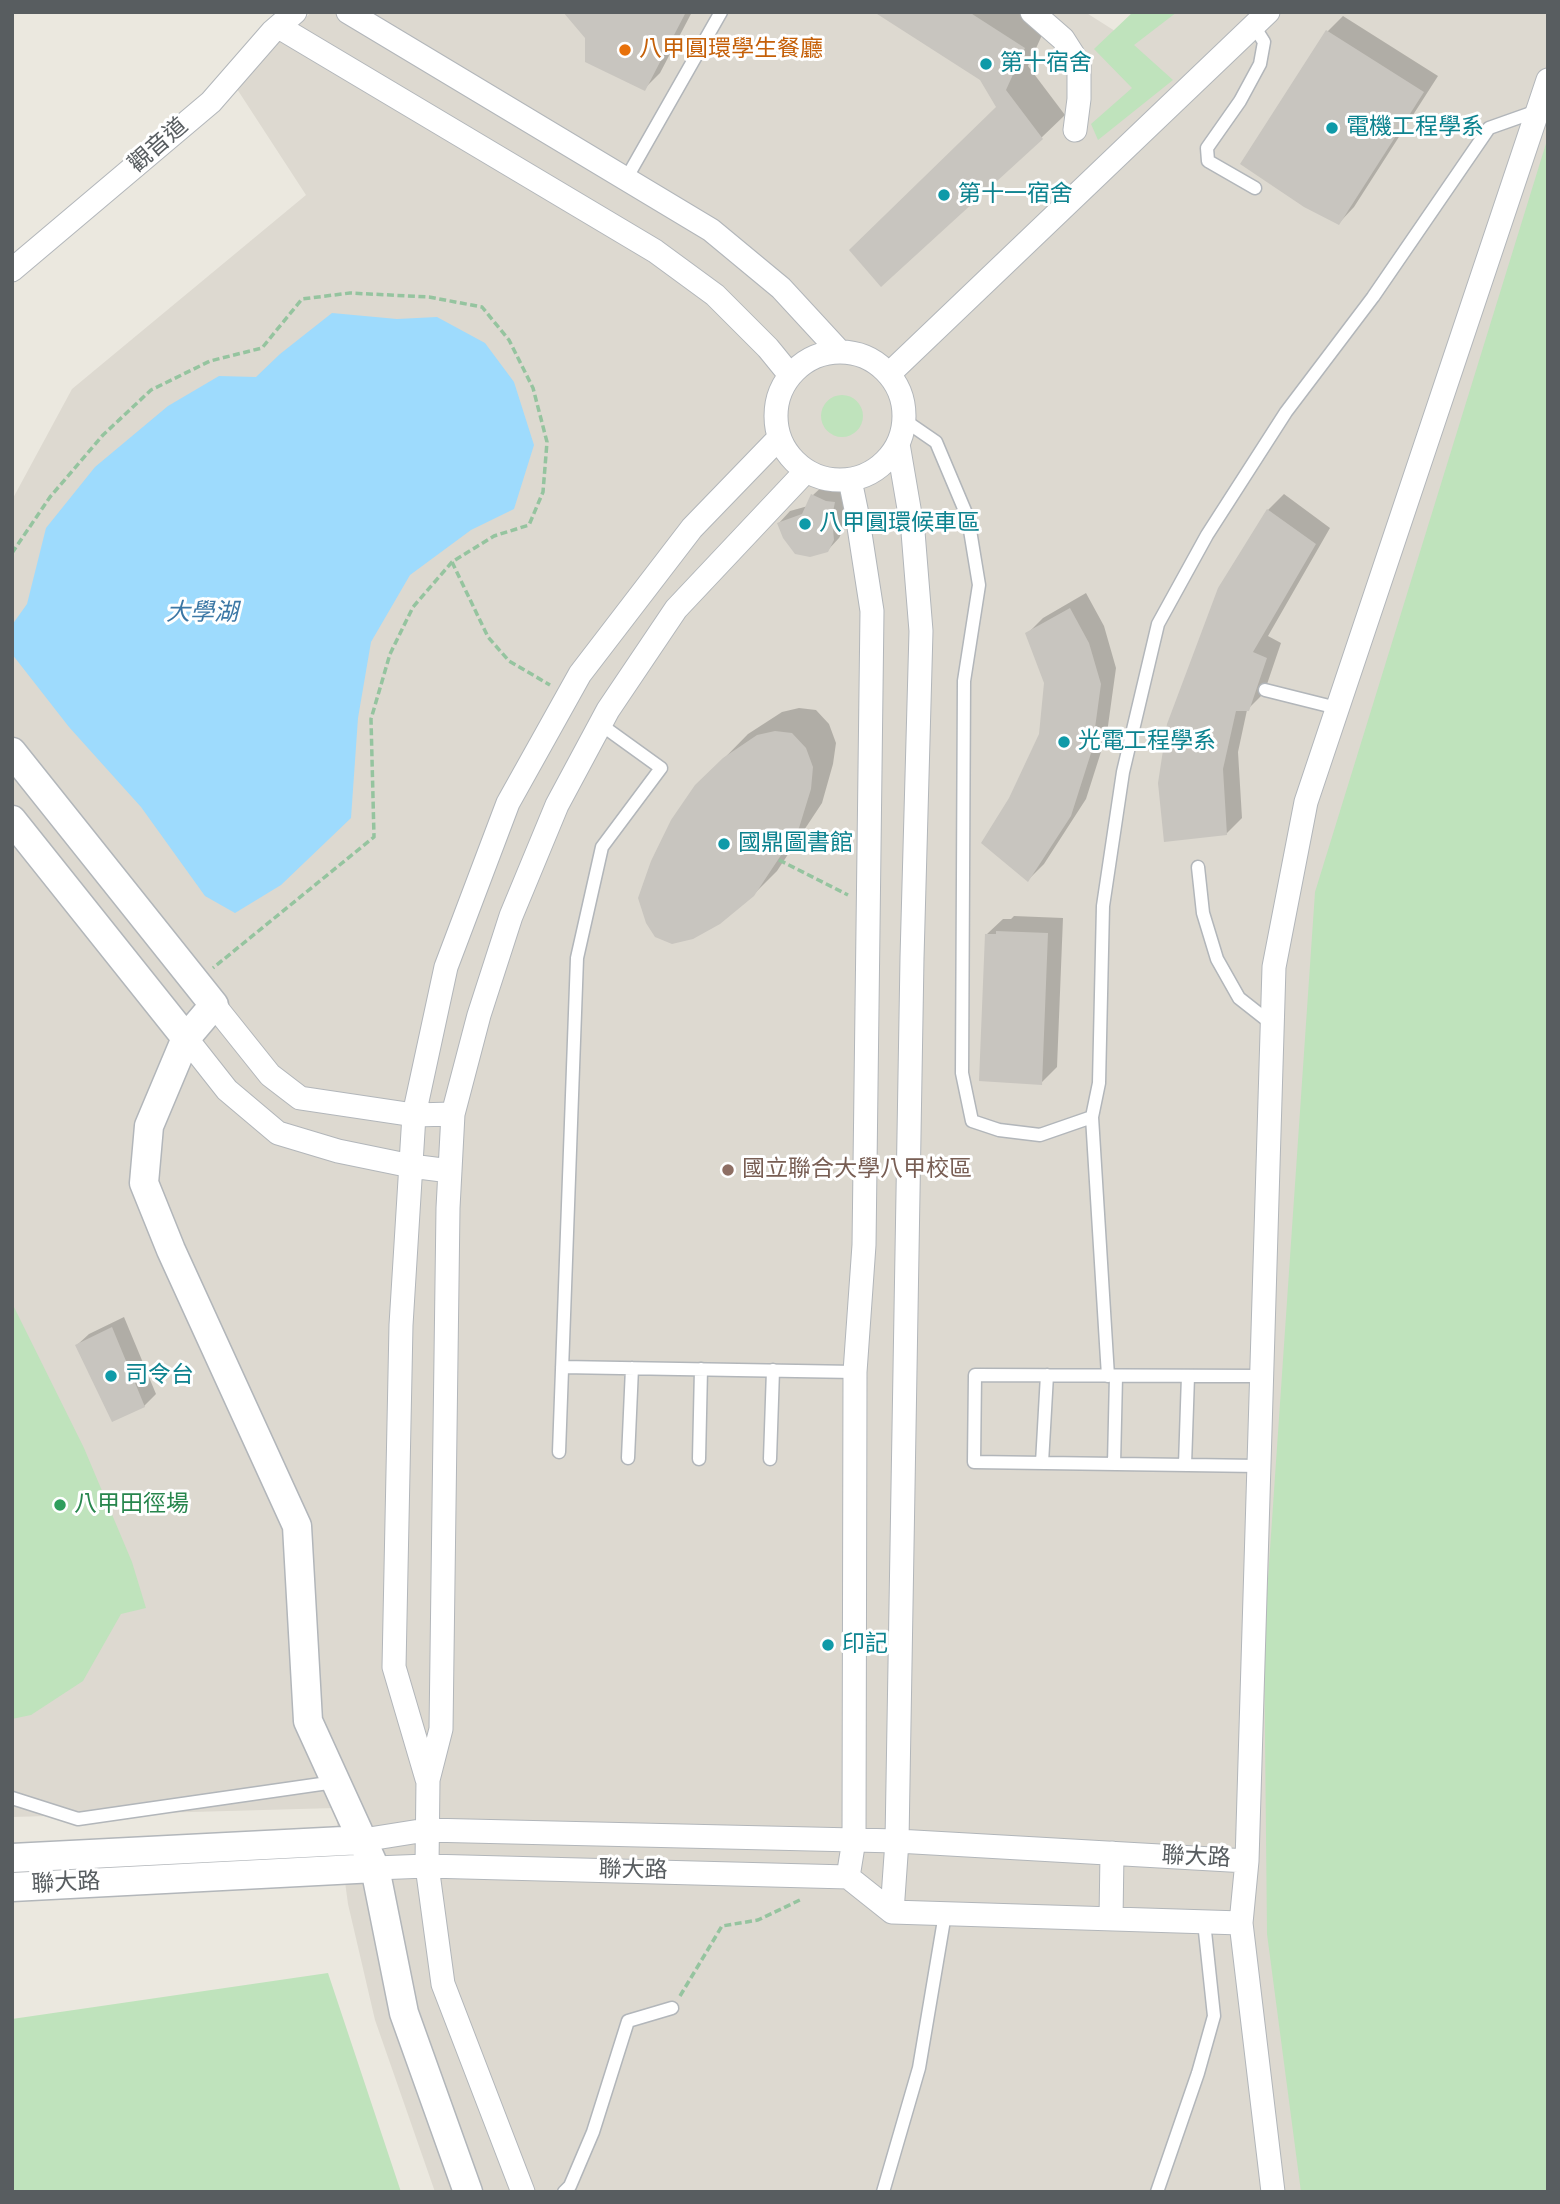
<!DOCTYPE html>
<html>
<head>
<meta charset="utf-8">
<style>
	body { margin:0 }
	#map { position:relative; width:1560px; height:2204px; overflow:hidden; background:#ebe8df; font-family:"Sofia Sans Condensed",sans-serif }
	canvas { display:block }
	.frame { position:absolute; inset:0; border:14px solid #585d60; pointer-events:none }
</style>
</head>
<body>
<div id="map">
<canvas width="1560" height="2204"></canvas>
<div class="frame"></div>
</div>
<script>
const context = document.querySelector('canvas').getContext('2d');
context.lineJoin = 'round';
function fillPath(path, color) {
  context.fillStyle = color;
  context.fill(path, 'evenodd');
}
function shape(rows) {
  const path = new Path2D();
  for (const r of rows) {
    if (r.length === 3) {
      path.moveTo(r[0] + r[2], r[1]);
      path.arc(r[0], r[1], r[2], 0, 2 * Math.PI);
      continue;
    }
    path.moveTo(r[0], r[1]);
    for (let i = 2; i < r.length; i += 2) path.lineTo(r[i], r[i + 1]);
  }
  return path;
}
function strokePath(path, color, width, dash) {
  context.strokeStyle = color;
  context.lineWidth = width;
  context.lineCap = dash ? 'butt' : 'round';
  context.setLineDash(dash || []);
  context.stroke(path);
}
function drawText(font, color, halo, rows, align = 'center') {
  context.font = font + ' "Sofia Sans Condensed","Noto Sans TC",sans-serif';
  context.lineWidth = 6;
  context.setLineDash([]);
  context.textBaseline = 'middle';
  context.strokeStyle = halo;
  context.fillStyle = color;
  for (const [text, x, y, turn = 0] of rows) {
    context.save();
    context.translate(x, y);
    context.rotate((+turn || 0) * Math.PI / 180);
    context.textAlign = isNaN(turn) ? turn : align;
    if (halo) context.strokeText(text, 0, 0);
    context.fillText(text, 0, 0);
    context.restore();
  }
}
fillPath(shape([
	[312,12,1085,12,1115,31,1135,12,1548,12,1548,2192,435,2192,375,2020,348,1904,335,1808,12,1817,12,500,72,389,306,195,237,89,279,40]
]), '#ddd9d0');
fillPath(shape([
	[1133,12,1177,12,1134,45,1173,80,1098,140,1091,124,1132,88,1094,49],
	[1548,137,1548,2192,1301,2192,1267,1934,1264,1637,1315,892],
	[842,416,21],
	[12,1303,84,1448,132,1562,146,1608,121,1614,83,1681,31,1715,12,1719],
	[328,1973,401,2192,12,2192,12,2019]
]), '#bfe3bc');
fillPath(shape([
	[332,313,397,319,437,317,485,343,514,382,534,445,514,509,471,530,410,575,371,642,358,718,351,818,281,885,235,913,205,896,141,807,69,727,12,654,12,625,27,604,46,528,95,467,168,406,219,376,256,377,280,354]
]), '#9edbfd');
fillPath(shape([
	[577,12,692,12,660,73,644,89,586,37],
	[877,12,1028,12,1047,24,1028,66,1065,115,1041,138,998,107,981,79],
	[1343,16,1438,76,1354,207,1339,223,1327,32],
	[825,484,838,490,846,491,843,504,845,527,839,538,827,551,779,523,790,511,808,506,813,495],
	[1284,494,1330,528,1268,636,1281,643,1264,693,1247,710,1238,752,1242,818,1226,834,1165,840,1268,510],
	[1086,593,1104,626,1116,668,1107,733,1086,799,1044,864,1028,880,1011,799,1041,734,1046,683,1027,634,1043,618],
	[799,708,816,710,829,724,836,743,833,764,822,803,777,871,753,895,697,786,748,734,782,712],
	[1014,916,1063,918,1057,1067,1041,1083,987,934,1003,919,1011,919],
	[124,1317,156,1394,144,1406,77,1345,89,1334]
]), '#0003');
fillPath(shape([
	[563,12,686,12,645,91,585,62,585,38],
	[874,12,969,12,1025,48,1006,90,1043,139,881,287,849,250,996,107,980,80],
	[1326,30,1424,92,1339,225,1304,207,1240,164],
	[811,494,826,501,835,502,832,517,834,540,828,552,810,557,795,554,783,538,777,523,802,514],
	[1267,509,1316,544,1253,652,1267,658,1249,711,1236,711,1223,769,1227,835,1164,842,1158,783,1167,724,1218,588],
	[1070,608,1089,643,1101,684,1092,750,1071,816,1028,882,981,843,1009,798,1039,734,1044,683,1025,633],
	[775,731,792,733,806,748,813,767,811,789,799,828,754,896,720,924,693,939,672,944,655,937,646,923,638,898,651,861,671,820,695,785,723,758,757,735],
	[996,931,1048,933,1042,1085,979,1081,985,934,996,934],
	[112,1327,145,1407,112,1422,75,1345]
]), '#c8c5bf');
const service = shape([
	[1254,26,1264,42,1260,64,1240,101,1207,148,1208,161,1255,188],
	[626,179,721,12],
	[904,420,936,442,968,518,979,585,964,681,962,1073,972,1121,999,1130,1040,1135,1092,1117,1099,1083,1103,906,1123,772,1158,624,1207,535,1286,412,1373,297,1489,128,1537,111],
	[1265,690,1337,708],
	[1198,867,1203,913,1217,959,1239,998,1272,1024],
	[1092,1117,1108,1376],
	[562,1367,855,1372],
	[559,1452,577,958,602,847,661,768,600,724],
	[628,1458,632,1368],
	[699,1459,701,1369],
	[770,1459,773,1370],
	[1042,1463,1047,1375],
	[1114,1464,1116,1376],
	[1185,1465,1188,1376],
	[1259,1466,974,1462,975,1375,1262,1376],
	[12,1798,78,1819,335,1782],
	[564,2192,570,2186,593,2132,628,2021,672,2008],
	[883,2192,919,2068,945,1914],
	[1157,2192,1198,2073,1214,2016,1204,1922]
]);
const minor = shape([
	[348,12,711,230,781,288,840,352],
	[1032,12,1063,39,1079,64,1079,99,1075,130],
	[279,27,655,251,715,295,768,348,790,375],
	[12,270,211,102,272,32,295,12],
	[840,416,64],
	[889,374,1268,12],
	[214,1005,270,1075,300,1098,414,1115,453,1114],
	[186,1038,227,1090,278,1133,338,1151,411,1166,450,1171],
	[427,1779,394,1667,401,1325,414,1115,446,967,508,803,580,674,692,528,779,438],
	[363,1840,426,1830,897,1841,1247,1861],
	[375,1868,427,1866,848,1877,892,1912,1241,1923],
	[848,1877,854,1840,855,1372,864,1245,872,611,857,514,850,480],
	[892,1912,897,1841,912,958,921,631,913,532,898,444],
	[1111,1919,1112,1853],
	[523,2192,443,1984,427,1866,428,1780,441,1729,448,1208,453,1114,479,1015,511,916,557,805,608,710,676,609,806,471],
	[1273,2192,1241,1923,1247,1861,1274,967,1306,802,1548,80]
]);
const tertiary = shape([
	[12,752,214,1005,186,1038,149,1126,144,1183,171,1250,297,1526,308,1721,375,1868,404,2013,468,2192],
	[12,820,186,1038],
	[12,1858,363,1840],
	[12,1887,375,1868]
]);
strokePath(service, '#b2b6ba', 15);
strokePath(minor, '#b2b6ba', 25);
strokePath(tertiary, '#b2b6ba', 31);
strokePath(shape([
	[12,553,50,497,103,435,151,390,210,361,262,348,302,299,350,293,429,297,482,307,509,340,533,388,547,442,543,492,529,525,494,536,452,562,413,607,390,654,371,719,374,837,213,968],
	[452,562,488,637,509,661,550,685],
	[779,860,848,895],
	[680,1996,722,1926,758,1920,802,1899]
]), '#95c49f', 3.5, [7, 3.5]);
strokePath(service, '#fff', 12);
strokePath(minor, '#fff', 23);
strokePath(tertiary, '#fff', 28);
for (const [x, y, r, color] of [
	[625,50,7,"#e8710a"],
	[986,64,7,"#0f9aa8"],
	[1332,128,7,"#0f9aa8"],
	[944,195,7,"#0f9aa8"],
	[805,524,7,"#0f9aa8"],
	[1064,742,7,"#0f9aa8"],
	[724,844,7,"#0f9aa8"],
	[728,1170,7,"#8d6e63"],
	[111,1376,7,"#0f9aa8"],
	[60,1505,7,"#2e9e5b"],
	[828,1645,7,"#0f9aa8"]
]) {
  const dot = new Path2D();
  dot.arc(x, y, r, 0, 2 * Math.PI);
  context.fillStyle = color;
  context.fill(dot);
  strokePath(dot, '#fff', 2.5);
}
drawText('23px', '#c56008', '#fff', [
	["八甲圓環學生餐廳",639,50]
], 'left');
drawText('23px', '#0d838f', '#fff', [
	["第十宿舍",1000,64],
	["電機工程學系",1346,128],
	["第十一宿舍",958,195],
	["八甲圓環候車區",819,524],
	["光電工程學系",1078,742],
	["國鼎圖書館",738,844],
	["司令台",125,1376],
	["印記",842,1645]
], 'left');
drawText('23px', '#585d60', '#fff', [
	["觀音道",159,146,-41],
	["聯大路",1196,1858,3],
	["聯大路",633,1871,1],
	["聯大路",66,1884,-3]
]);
drawText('23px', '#785e54', '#fff', [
	["國立聯合大學八甲校區",742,1170]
], 'left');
drawText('23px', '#27864d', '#fff', [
	["八甲田徑場",74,1505]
], 'left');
drawText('italic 24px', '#3b77a5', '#fff', [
	["大學湖",202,614]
]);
</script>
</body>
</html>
